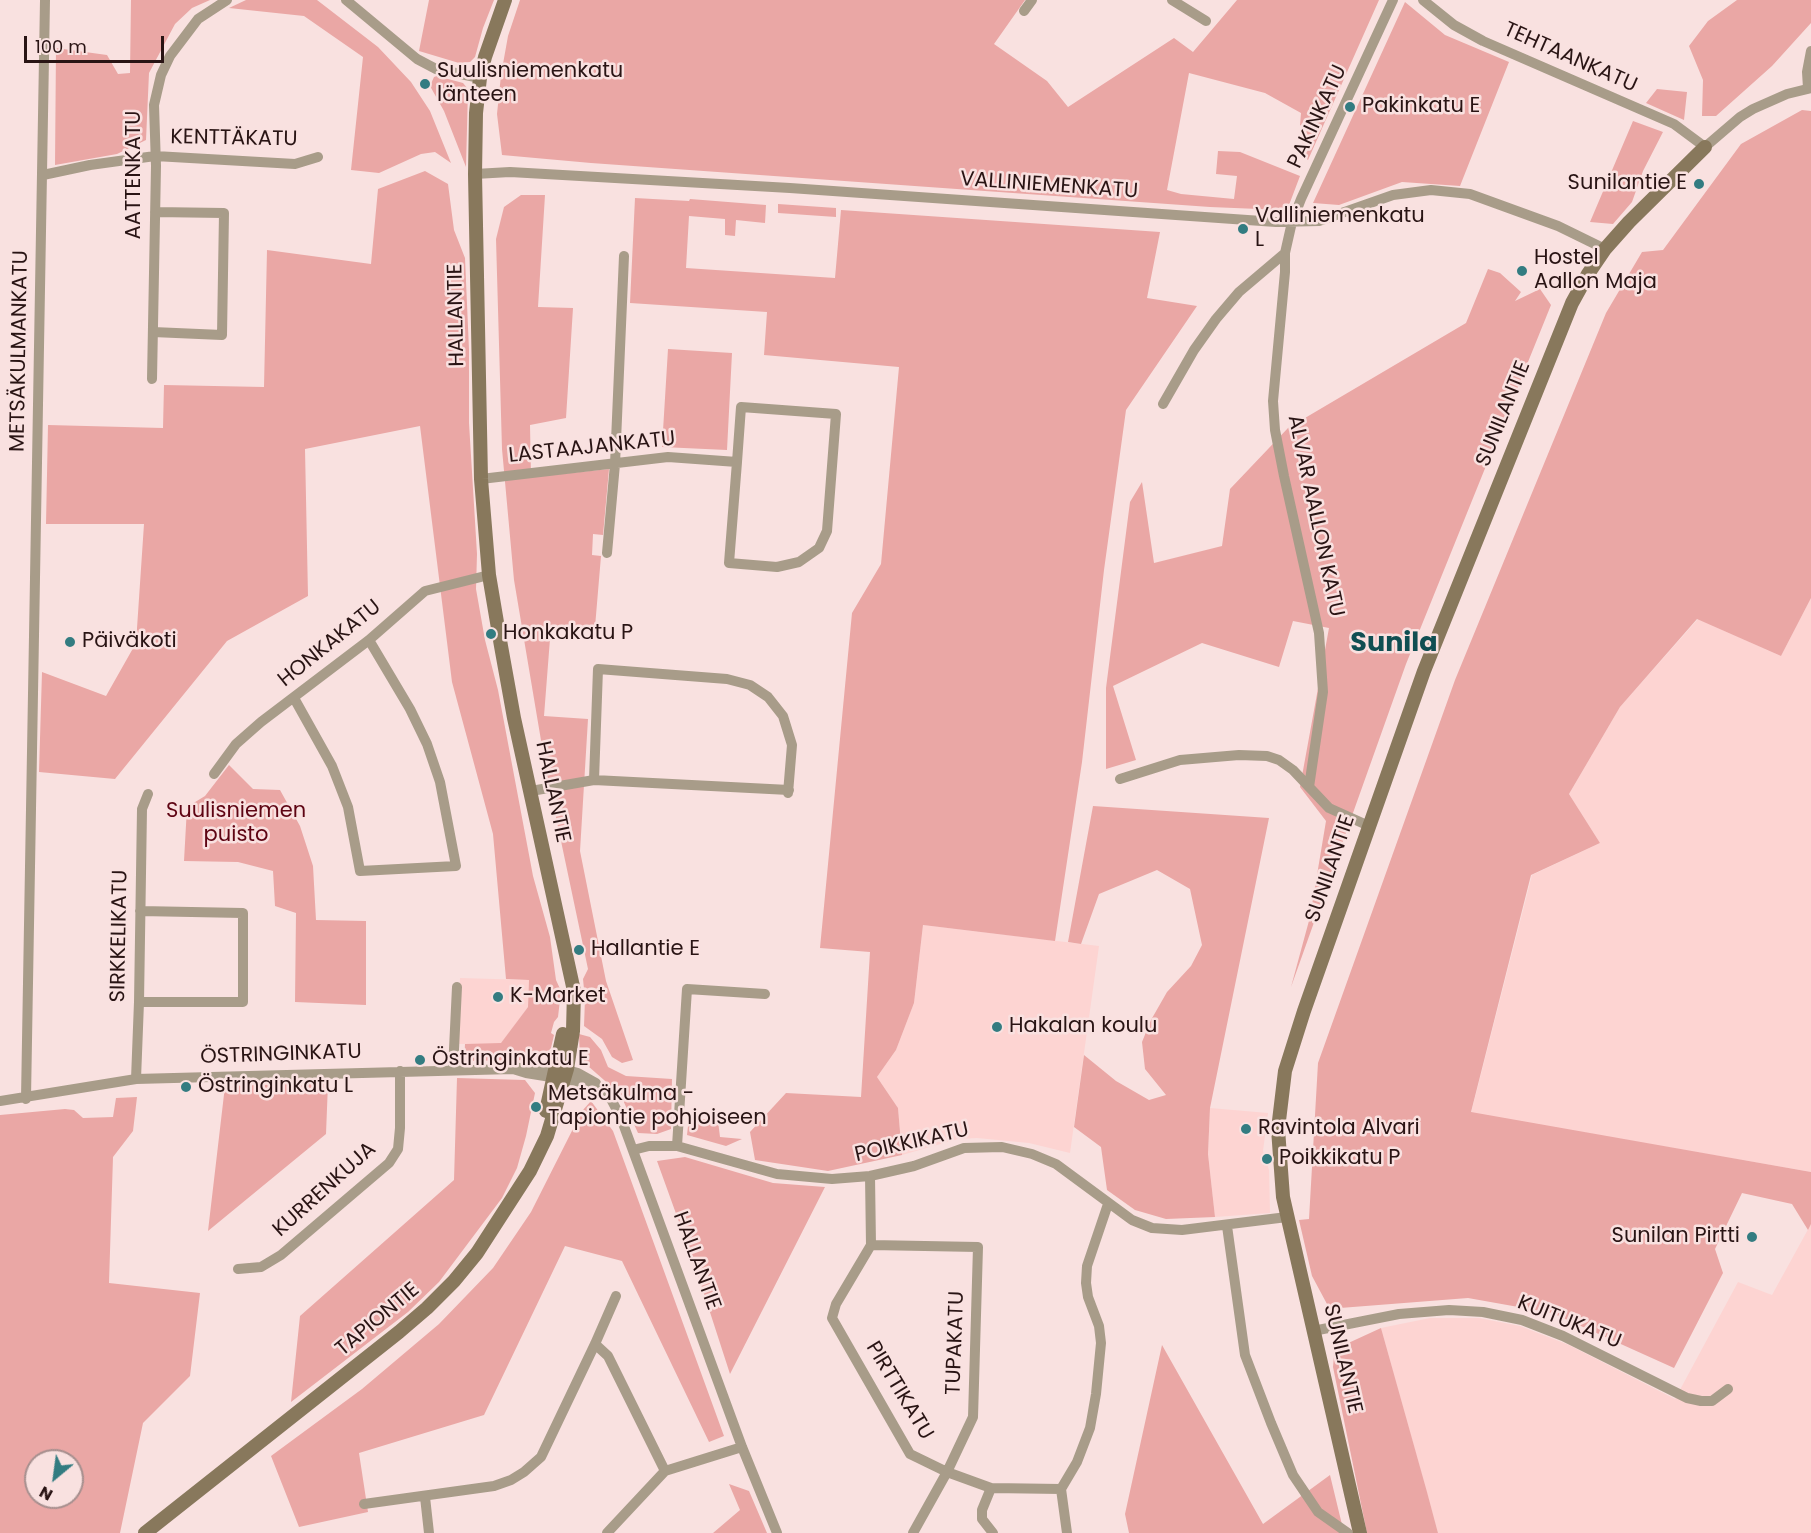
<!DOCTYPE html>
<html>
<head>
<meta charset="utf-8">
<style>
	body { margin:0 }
	#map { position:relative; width:1811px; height:1533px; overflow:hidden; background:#f9e1e0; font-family:Poppins,sans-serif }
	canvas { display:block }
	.north { position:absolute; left:24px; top:1449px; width:60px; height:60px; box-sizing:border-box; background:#f9e1e0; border:2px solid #a68f8e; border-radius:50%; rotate:209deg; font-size:16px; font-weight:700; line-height:24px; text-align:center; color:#291414 }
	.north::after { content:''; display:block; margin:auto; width:21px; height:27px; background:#337c81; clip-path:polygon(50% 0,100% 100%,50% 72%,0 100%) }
	.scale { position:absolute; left:24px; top:36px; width:140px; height:27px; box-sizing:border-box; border:3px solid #291414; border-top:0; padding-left:8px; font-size:18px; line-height:21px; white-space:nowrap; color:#291414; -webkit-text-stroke:4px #f9e1e0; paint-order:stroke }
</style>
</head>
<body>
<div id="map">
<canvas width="1811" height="1533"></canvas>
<div class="north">N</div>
<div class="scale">100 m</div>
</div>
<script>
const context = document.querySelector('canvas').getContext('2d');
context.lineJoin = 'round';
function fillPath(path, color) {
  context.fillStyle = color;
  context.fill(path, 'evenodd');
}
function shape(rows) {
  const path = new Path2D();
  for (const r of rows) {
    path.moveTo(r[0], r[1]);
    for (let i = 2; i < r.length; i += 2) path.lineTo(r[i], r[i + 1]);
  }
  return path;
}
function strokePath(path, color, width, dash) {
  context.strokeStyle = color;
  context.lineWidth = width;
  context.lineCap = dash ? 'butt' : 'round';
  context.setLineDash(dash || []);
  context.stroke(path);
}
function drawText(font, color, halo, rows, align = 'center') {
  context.font = font + ' Poppins,sans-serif';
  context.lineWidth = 5;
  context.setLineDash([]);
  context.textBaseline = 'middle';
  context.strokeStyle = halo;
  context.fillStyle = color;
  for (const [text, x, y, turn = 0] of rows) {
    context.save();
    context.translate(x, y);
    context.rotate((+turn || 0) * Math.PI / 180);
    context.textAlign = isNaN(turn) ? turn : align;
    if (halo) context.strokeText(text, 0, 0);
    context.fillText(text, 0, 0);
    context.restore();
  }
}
fillPath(shape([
	[1811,598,1811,1172,1471,1113,1532,875,1600,843,1569,794,1620,707,1698,619,1781,656],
	[923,925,1099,946,1070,1153,1029,1143,977,1138,958,1139,902,1155,898,1108,877,1077,896,1050,914,1003],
	[460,978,529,980,528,1007,501,1044,458,1044],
	[1210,1108,1268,1113,1263,1151,1269,1170,1270,1213,1215,1217,1208,1154],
	[1811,1224,1811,1533,1438,1533,1381,1328,1430,1318,1479,1318,1520,1326,1569,1345,1675,1399,1738,1282,1772,1295]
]), '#fdd4d2');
fillPath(shape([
	[131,0,210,0,192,8,175,24,149,73,146,140,117,154,55,165,56,48,107,55,118,74,130,73],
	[246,0,317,0,378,47,411,82,430,111,451,163,435,152,421,154,379,173,351,170,363,57,304,16,229,8],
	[429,0,494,0,483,28,475,57,470,62,459,63,419,51],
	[520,0,1025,0,994,44,1047,81,1068,107,1174,38,1193,52,1237,0,1379,0,1308,160,1299,151,1307,130,1300,125,1301,113,1265,93,1189,73,1167,190,1181,194,1234,199,1237,176,1216,174,1218,151,1240,152,1300,176,1289,205,1283,210,1210,207,591,163,502,155,497,114,501,75,508,36],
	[1737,0,1811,0,1811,23,1772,66,1716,116,1702,116,1703,80,1689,46,1708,21],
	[1405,2,1445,35,1509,62,1460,186,1402,182,1339,205,1313,203],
	[437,76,463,83,468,89,466,167,444,111,430,86,434,77],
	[1657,89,1687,92,1684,120,1646,103],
	[1802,110,1811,111,1811,598,1781,656,1697,619,1620,707,1569,794,1600,843,1531,875,1471,1112,1811,1172,1811,1224,1808,1230,1792,1204,1742,1193,1715,1249,1723,1273,1674,1368,1552,1313,1468,1298,1340,1308,1327,1304,1312,1276,1299,1220,1309,1219,1318,1063,1455,680,1606,313,1642,252,1663,250,1741,144],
	[1633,121,1663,132,1643,171,1632,202,1613,224,1590,222],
	[425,171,448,184,454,230,465,258,469,350,469,423,477,554,476,589,485,640,498,690,533,876,550,937,556,980,561,991,558,1017,554,1022,551,1033,554,1035,551,1048,544,1056,530,1060,464,1061,465,1044,501,1043,528,1007,529,980,506,979,493,834,452,682,420,426,305,449,308,596,227,641,115,779,39,772,42,672,106,696,136,643,144,524,46,524,48,425,163,428,164,385,264,387,267,250,371,264,378,189],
	[521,195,545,195,538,307,573,308,566,418,530,425,531,477,609,469,603,535,593,534,592,555,601,556,595,627,551,626,544,716,588,719,580,851,606,981,633,1060,622,1063,612,1057,602,1039,584,1026,585,999,583,979,588,969,546,770,514,580,502,449,496,239,504,207],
	[635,198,689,201,690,199,766,205,765,223,736,220,735,236,725,235,725,219,689,216,686,268,835,278,841,210,1160,232,1147,298,1197,306,1126,410,1104,570,1082,762,1055,941,923,925,914,1003,896,1050,877,1077,898,1108,902,1155,828,1171,755,1160,750,1132,786,1093,861,1097,870,952,820,948,852,613,881,564,899,367,764,355,767,312,630,303],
	[778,204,836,208,836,217,778,213],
	[1488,269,1500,273,1521,292,1515,301,1540,289,1551,305,1406,664,1291,987,1310,917,1326,821,1300,787,1329,628,1293,621,1279,667,1202,643,1113,686,1136,760,1106,769,1106,688,1130,502,1142,482,1154,563,1222,546,1230,489,1288,428,1466,323],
	[668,349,732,353,727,450,662,447],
	[229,765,253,789,280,790,300,826,313,866,316,920,366,921,366,1005,295,1002,296,913,275,906,273,871,238,862,184,861,187,807,205,796],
	[1093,806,1269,818,1210,1108,1208,1154,1215,1217,1166,1219,1135,1210,1107,1190,1101,1147,1074,1127,1084,1055,1116,1081,1149,1100,1166,1095,1145,1069,1142,1042,1151,1020,1167,992,1191,966,1202,945,1190,889,1157,870,1099,894,1081,944,1068,942],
	[579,1034,590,1037,601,1050,608,1067,626,1076,672,1079,671,1129,657,1134,638,1133,622,1098,612,1087,580,1059],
	[457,1078,525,1080,535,1093,526,1136,517,1168,502,1198,439,1282,408,1312,291,1402,300,1316,454,1180],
	[328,1083,326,1134,208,1231,225,1086],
	[137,1097,133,1131,113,1157,109,1283,200,1293,190,1376,143,1423,120,1533,0,1533,0,1115,65,1109,74,1110,83,1118,113,1117,116,1098],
	[36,1461,72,1461,72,1497,36,1497],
	[591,1101,613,1131,724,1436,709,1442,622,1261,565,1246,484,1415,359,1453,368,1512,299,1527,271,1456,362,1389,439,1324,493,1268,531,1212,582,1111],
	[689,1117,718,1121,720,1137,742,1139,726,1146,687,1135],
	[685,1157,773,1183,825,1187,730,1374,696,1269,657,1161],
	[1381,1328,1427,1492,1438,1533,1367,1533,1333,1367,1334,1356,1344,1345],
	[1162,1345,1263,1524,1330,1475,1344,1533,1129,1533,1125,1514],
	[729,1484,749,1491,767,1533,713,1533,740,1510]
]), '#eaa7a5');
strokePath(shape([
	[346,0,417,59,436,69,480,78],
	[1172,0,1206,21],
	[1423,0,1454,25,1483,41,1674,124,1705,147,1740,117,1753,109,1787,94,1811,88],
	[1024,11,1032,0],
	[1808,88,1807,72,1811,51],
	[475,174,510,172,790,188,1276,222,1319,221,1393,195,1431,190,1470,194,1558,226,1605,249],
	[43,175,90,165,155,156,295,164,318,157],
	[153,332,222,335,224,213,155,212],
	[152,379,156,166,154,105,161,75,170,56,198,19,227,0],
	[1163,404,1194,350,1216,319,1239,292,1285,253],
	[481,479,668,457,737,462,741,407,836,414,827,531,819,548,799,562,777,567,729,563,737,462],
	[607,553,615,464,624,256],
	[294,698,332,766,348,807,360,871,456,866,440,782,427,744,410,709,369,640],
	[214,774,236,744,261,722,369,640,425,591,489,575],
	[1120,779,1180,760,1239,755,1267,756,1279,760,1293,770,1329,808,1369,826],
	[594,780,598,669,727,679,750,685,768,697,783,716,792,745,788,793],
	[1309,787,1323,692,1319,633,1284,476,1275,430,1273,401,1285,272,1285,253,1292,222,1301,199,1393,0],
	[531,791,594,780,789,790],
	[139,1002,243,1002,243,913,140,911],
	[517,1068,556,1067,578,1073,596,1083],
	[453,1070,457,987],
	[136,1079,139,1002,142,809,148,794],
	[26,1099,45,0],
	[0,1101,136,1079,513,1069,526,1073,576,1081,599,1090,611,1099,621,1118,742,1447,777,1533],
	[677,1146,687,989,765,994],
	[633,1150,649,1146,677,1146,777,1174,832,1179,870,1176,914,1166,964,1148,1002,1147,1032,1154,1056,1164,1132,1220,1152,1228,1182,1230,1287,1217],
	[870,1176,871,1245],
	[1227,1226,1245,1355,1271,1423,1293,1475,1318,1512,1348,1533],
	[871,1245,978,1247,973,1417,947,1472,913,1533],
	[871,1245,836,1304,832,1318,910,1454,947,1472,991,1488,1061,1489],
	[238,1269,261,1267,281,1255,389,1163,398,1149,400,1128,400,1071],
	[1313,1331,1399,1314,1449,1310,1483,1312,1522,1320,1563,1336,1687,1398,1701,1401,1712,1401,1728,1389],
	[595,1344,608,1356,665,1471],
	[991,1488,982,1510,982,1519,993,1533],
	[425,1497,429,1533],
	[364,1504,494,1486,511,1480,524,1472,541,1457,595,1344,616,1296],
	[607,1533,665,1471,742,1447],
	[1067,1533,1061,1489,1077,1462,1090,1428,1096,1394,1101,1343,1099,1326,1088,1297,1086,1283,1087,1266,1108,1204]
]), '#a89c89', 10);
strokePath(shape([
	[546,1111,563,1034],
	[145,1533,399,1332,427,1308,454,1281,477,1253,530,1171,547,1136,567,1069,573,1031,574,991,514,718,501,646,489,575,481,479,475,174,476,113,480,78,485,57,505,0],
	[1360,1533,1283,1197,1278,1129,1285,1071,1304,1011,1424,671,1572,303,1588,274,1605,249,1629,222,1705,147]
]), '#88785c', 14);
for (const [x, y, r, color] of [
	[425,84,6,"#337c81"],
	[1350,107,6,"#337c81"],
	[1699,184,6,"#337c81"],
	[1243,229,6,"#337c81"],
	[1522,271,6,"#337c81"],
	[491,634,6,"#337c81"],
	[70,642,6,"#337c81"],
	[579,950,6,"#337c81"],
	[498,997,6,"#337c81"],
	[997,1027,6,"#337c81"],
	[420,1060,6,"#337c81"],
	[186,1087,6,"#337c81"],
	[536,1107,6,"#337c81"],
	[1246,1129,6,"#337c81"],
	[1267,1159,6,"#337c81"],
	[1752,1237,6,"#337c81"]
]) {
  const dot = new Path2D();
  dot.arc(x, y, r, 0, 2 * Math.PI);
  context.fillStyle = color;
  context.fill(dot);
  strokePath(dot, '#f9e1e0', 2);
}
drawText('21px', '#291414', '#f9e1e0', [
	["TEHTAANKATU",1570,58,24],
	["PAKINKATU",1318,117,-65],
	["KENTTÄKATU",234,139,1],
	["AATTENKATU",135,175,-90],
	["VALLINIEMENKATU",1049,186,4],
	["HALLANTIE",457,315,-91],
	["METSÄKULMANKATU",20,351,-89],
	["SUNILANTIE",1504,414,-68],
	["LASTAAJANKATU",592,448,-6],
	["ALVAR AALLON KATU",1315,516,78],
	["HONKAKATU",330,644,-39],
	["HALLANTIE",552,792,78],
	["SUNILANTIE",1331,869,-71],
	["SIRKKELIKATU",120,936,-89],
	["ÖSTRINGINKATU",281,1055,-2],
	["POIKKIKATU",912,1143,-13],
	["KURRENKUJA",325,1190,-42],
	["HALLANTIE",696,1261,70],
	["TAPIONTIE",378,1320,-40],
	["KUITUKATU",1569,1323,22],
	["TUPAKATU",956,1343,-88],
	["SUNILANTIE",1342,1359,77],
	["PIRTTIKATU",899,1391,59]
]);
drawText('21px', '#291414', '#f9e1e0', [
	["Suulisniemenkatu",437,72],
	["länteen",437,96],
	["Pakinkatu E",1362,107],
	["Sunilantie E",1687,184,"right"],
	["Valliniemenkatu",1255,217],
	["L",1255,241],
	["Hostel",1534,259],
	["Aallon Maja",1534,283],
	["Honkakatu P",503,634],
	["Päiväkoti",82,642],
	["Hallantie E",591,950],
	["K-Market",510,997],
	["Hakalan koulu",1009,1027],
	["Östringinkatu E",432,1060],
	["Östringinkatu L",198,1087],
	["Metsäkulma -",548,1095],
	["Tapiontie pohjoiseen",548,1119],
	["Ravintola Alvari",1258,1129],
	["Poikkikatu P",1279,1159],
	["Sunilan Pirtti",1740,1237,"right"]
], 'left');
drawText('21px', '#5e0413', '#f9e1e0', [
	["Suulisniemen",236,812],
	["puisto",236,836]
]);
drawText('bold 27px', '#104e52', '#f9e1e0', [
	["Sunila",1394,644]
]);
</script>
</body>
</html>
